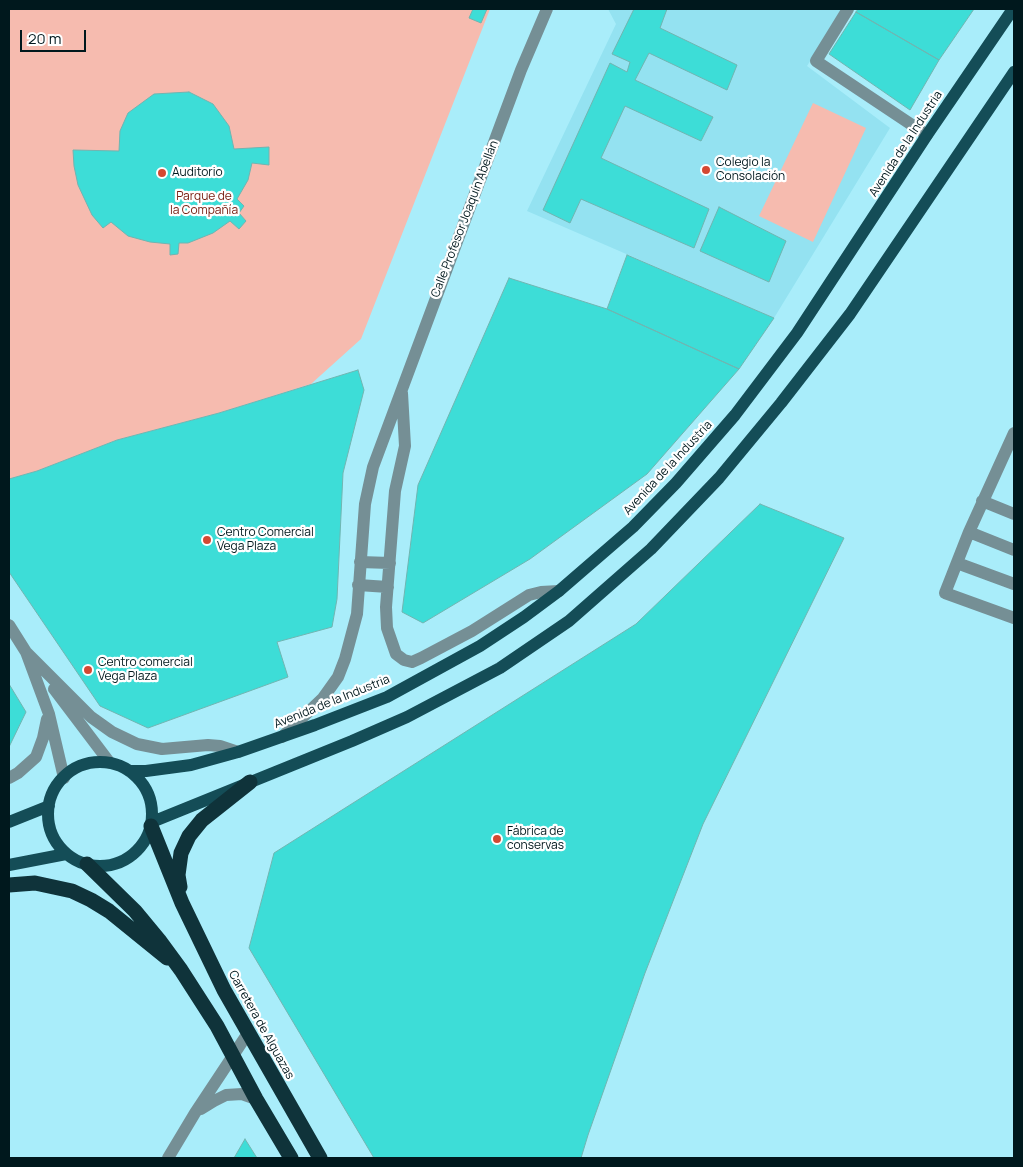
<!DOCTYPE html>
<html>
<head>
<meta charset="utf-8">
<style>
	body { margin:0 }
	#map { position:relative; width:1023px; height:1167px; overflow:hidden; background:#a9edfa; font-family:Manrope,sans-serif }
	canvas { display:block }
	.frame { position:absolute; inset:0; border:10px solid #00181d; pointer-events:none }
	.scale { position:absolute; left:20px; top:30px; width:66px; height:22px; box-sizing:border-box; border:2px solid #00181d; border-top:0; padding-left:6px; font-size:15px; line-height:18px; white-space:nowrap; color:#00181d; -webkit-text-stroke:4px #fff; paint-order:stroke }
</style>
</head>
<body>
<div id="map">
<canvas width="1023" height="1167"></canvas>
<div class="frame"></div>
<div class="scale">20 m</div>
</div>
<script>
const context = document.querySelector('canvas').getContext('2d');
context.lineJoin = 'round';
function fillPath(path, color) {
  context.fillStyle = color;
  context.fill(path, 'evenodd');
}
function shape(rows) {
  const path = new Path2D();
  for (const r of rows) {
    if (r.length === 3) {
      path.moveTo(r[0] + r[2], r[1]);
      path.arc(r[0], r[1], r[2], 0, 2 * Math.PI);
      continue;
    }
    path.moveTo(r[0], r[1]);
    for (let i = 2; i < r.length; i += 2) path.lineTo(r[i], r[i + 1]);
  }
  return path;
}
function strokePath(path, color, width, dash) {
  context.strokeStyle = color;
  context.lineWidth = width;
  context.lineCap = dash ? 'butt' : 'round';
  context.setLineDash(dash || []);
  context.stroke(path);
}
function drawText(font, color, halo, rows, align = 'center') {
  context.font = font + ' Manrope,sans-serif';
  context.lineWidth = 4.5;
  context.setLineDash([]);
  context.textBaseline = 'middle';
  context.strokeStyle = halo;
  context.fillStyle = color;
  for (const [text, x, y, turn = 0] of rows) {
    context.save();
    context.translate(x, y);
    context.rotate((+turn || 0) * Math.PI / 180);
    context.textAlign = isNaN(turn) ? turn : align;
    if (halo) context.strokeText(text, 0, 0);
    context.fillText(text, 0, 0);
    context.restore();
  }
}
fillPath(shape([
	[608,9,843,9,807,66,890,128,774,318,527,211,616,24]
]), '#94e2f1');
fillPath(shape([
	[9,9,490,9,361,339,311,384,219,413,117,440,37,471,9,479],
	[813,103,866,128,813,242,759,216]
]), '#f6bbaf');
const building = shape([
	[473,9,487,9,481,23,469,18,473,9],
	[634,9,667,9,660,28,737,65,727,90,649,53,635,80,713,117,701,141,625,106,601,158,709,209,694,248,581,199,570,223,543,210,610,63,627,72,630,62,612,54,634,9],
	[858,9,974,9,939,60,856,12,858,9],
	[856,12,939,60,910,110,829,54,856,12],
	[189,92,213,104,229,126,234,149,269,147,269,165,252,163,248,180,237,199,244,206,239,213,246,221,239,229,230,221,213,233,188,243,179,243,178,254,170,255,170,244,150,242,128,236,111,222,103,228,92,215,78,185,74,166,73,150,119,151,120,131,128,113,154,94,189,92],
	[719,207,786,241,769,282,700,251,719,207],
	[627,255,774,318,739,369,607,309,627,255],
	[509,278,607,309,739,369,647,474,530,559,423,623,402,612,418,485,509,278],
	[358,370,364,390,343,473,337,599,332,627,277,642,288,677,148,728,100,706,9,572,9,479,37,471,117,440,219,413,358,370],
	[760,504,844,538,703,824,645,973,588,1135,581,1158,374,1158,249,948,274,853,636,624,760,504],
	[9,684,26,712,9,747,9,684],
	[245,1139,257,1158,234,1158,245,1139]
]);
fillPath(building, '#3dddd7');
strokePath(building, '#70b5b1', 1);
strokePath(shape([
	[848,9,816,61,927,135],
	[402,393,405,446,395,491,386,607,387,628,396,654,404,660,412,662,421,658,472,631,529,595,541,592,559,591],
	[1014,433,969,532,1014,550],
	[982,501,1014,514],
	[969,532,945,593,1014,618],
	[360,562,390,563],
	[957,563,1014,584],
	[358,585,388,587],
	[9,625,26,652,49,714,64,778],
	[26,652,91,717,112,732,137,744,162,749,208,745,220,746,238,752],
	[54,689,110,763],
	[282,737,323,698,338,677,345,659,357,614,365,504,373,467,521,70,547,9],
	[9,778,18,773,36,757,43,738,47,719],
	[201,1109,214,1101,226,1095,242,1094,256,1099],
	[168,1158,195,1113,248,1033]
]), '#758f95', 12);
strokePath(shape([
	[100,814,52],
	[129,771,146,771,191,765,238,752,315,725,387,697,480,646,524,617,559,591,633,527,676,483,735,415,797,333,927,135,1013,9],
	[9,822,49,806],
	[152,822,352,741,407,717,500,668,569,621,651,549,719,478,781,403,850,314,1014,72],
	[9,865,66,854]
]), '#144d57', 12);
strokePath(shape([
	[151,826,182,903,224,990,320,1158],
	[87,864,135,911,159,940,181,970,217,1026,256,1099,291,1158],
	[9,885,35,883,72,891,91,900,109,911,167,958],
	[180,887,178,875,181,853,189,836,202,820,250,782]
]), '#0f333a', 15);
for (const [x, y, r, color] of [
	[706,170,5,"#d44832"],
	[162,173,5,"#d44832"],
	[207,540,5,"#d44832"],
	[88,670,5,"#d44832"],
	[497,839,5,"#d44832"]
]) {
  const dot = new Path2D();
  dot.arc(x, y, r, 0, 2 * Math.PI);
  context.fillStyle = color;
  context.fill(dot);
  strokePath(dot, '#fff', 2);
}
drawText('12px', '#00181d', '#fff', [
	["Avenida de la Industria",906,144,-57],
	["Calle Profesor Joaquín Abellán",465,219,-69],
	["Avenida de la Industria",668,468,-47],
	["Avenida de la Industria",332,702,-22],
	["Carretera de Alguazas",261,1025,61]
]);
drawText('12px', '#00181d', '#fff', [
	["Colegio la",716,163],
	["Consolación",716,177],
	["Auditorio",172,173],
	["Centro Comercial",217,533],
	["Vega Plaza",217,547],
	["Centro comercial",98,663],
	["Vega Plaza",98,677],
	["Fábrica de",507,832],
	["conservas",507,846]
], 'left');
drawText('12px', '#751b0e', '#fff', [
	["Parque de",204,197],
	["la Compañía",204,211]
]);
</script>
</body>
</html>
